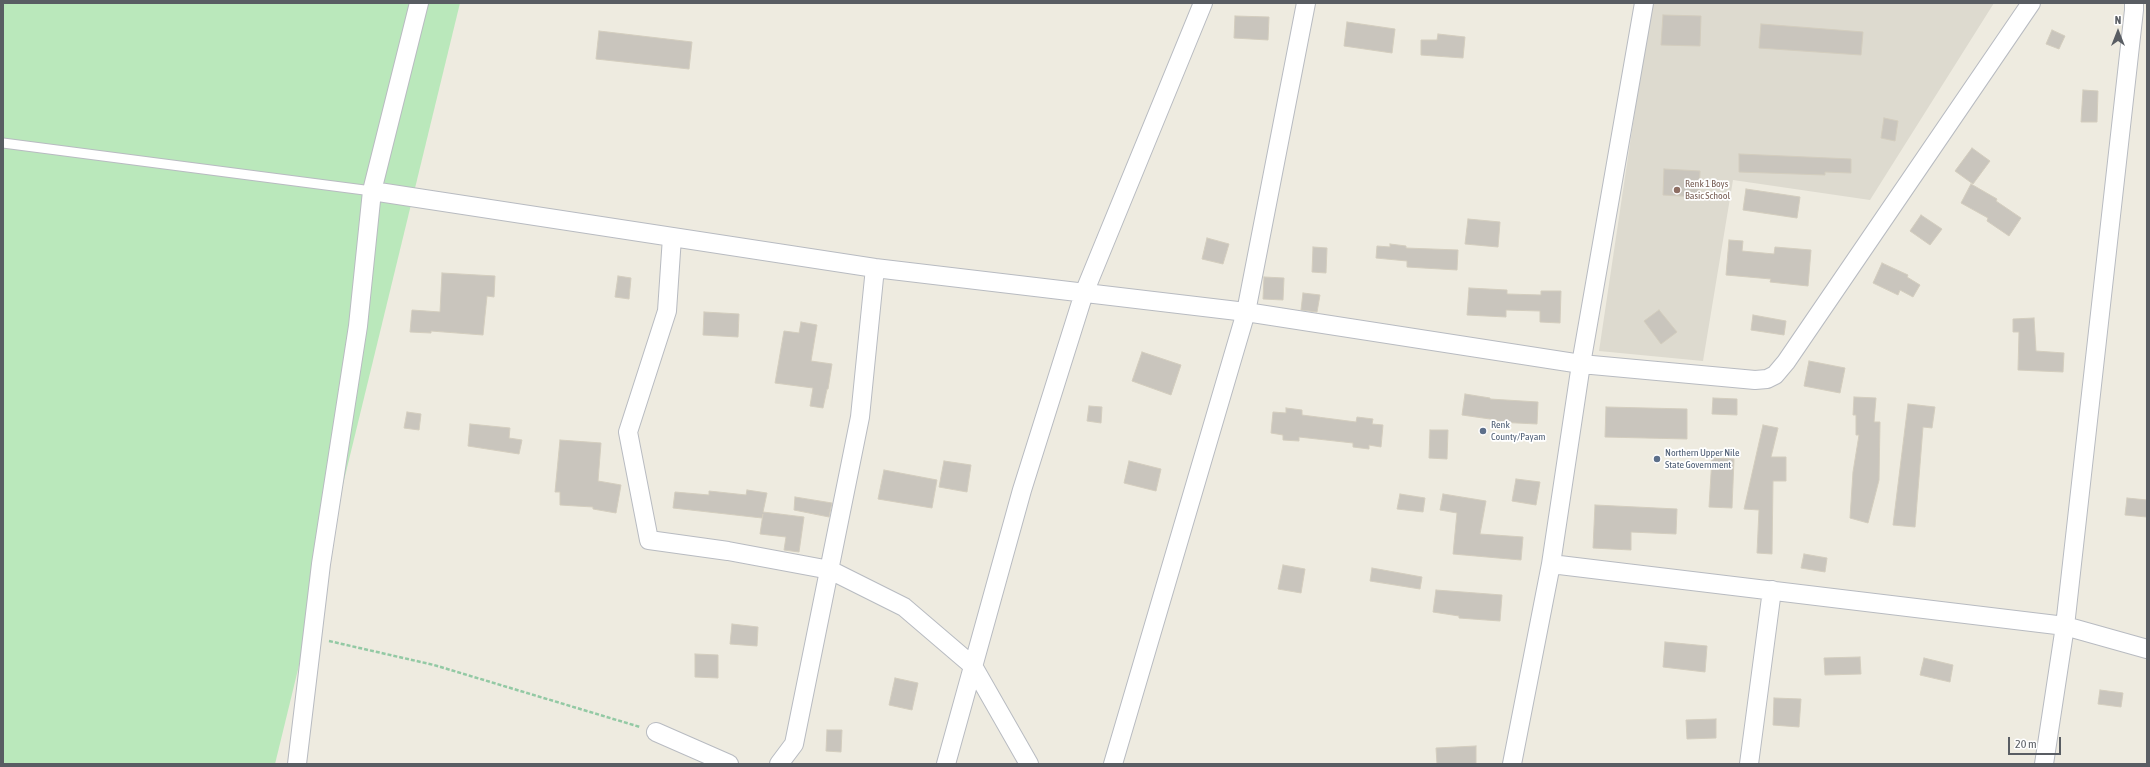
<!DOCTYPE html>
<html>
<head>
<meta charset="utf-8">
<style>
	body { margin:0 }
	#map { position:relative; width:2150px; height:767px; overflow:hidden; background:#eeebe0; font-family:"Asap Condensed",sans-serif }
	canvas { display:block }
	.frame { position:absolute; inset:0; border:4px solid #595d63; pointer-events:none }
	.north { position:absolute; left:2098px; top:12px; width:40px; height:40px; -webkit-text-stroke:3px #fff; paint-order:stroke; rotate:0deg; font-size:11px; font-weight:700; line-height:16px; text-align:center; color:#595d63 }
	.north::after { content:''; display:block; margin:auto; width:14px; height:18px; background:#595d63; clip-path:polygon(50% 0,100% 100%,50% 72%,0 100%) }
	.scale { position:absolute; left:2008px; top:737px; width:53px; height:18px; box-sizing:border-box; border:2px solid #595d63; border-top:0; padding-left:5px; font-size:12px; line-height:14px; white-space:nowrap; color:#595d63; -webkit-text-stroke:3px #fff; paint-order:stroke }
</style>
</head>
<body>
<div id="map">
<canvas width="2150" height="767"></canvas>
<div class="frame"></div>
<div class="north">N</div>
<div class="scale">20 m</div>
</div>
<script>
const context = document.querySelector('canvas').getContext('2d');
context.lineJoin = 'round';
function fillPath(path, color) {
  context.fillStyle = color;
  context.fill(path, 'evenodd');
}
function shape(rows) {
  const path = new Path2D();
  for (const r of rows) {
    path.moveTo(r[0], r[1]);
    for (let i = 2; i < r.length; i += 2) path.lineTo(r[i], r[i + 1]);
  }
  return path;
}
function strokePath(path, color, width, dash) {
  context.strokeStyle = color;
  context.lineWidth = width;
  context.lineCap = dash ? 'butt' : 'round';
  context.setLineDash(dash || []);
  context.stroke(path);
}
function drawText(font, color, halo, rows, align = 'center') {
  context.font = font + ' "Asap Condensed",sans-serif';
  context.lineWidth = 3.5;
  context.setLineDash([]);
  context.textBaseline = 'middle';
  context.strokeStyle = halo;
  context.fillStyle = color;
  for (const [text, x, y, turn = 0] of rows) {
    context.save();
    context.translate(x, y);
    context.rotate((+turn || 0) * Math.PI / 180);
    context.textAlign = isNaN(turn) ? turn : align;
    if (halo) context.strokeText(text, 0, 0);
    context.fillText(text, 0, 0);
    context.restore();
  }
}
fillPath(shape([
	[1651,3,1994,3,1870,200,1733,180,1703,361,1599,351]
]), '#dddacf');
fillPath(shape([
	[3,3,460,3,275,764,3,764]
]), '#bae8bb');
const building = shape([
	[1663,15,1701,16,1700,46,1661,45,1663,15],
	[1235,16,1269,17,1268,40,1234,38,1235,16],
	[1347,22,1395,29,1392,53,1344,46,1347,22],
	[1761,24,1863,32,1861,55,1759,48,1761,24],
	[2052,30,2065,36,2059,49,2046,44,2052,30],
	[599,31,692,42,689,69,596,59,599,31],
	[1438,34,1465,37,1463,58,1421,55,1421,40,1437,40,1438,34],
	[2083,90,2098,91,2097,122,2081,122,2083,90],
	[1884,118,1898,121,1895,141,1881,138,1884,118],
	[1972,148,1990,161,1973,184,1955,171,1972,148],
	[1739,154,1851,159,1851,173,1825,172,1825,175,1739,172,1739,154],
	[1664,169,1700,171,1699,197,1663,195,1664,169],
	[1971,184,1997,199,1996,201,2021,218,2009,236,1987,221,1988,218,1961,203,1971,184],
	[1746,189,1800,197,1797,218,1743,210,1746,189],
	[1921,215,1942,229,1930,245,1910,231,1921,215],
	[1468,219,1500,222,1498,247,1465,244,1468,219],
	[1207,238,1229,244,1223,264,1202,259,1207,238],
	[1729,240,1743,241,1742,251,1774,254,1775,247,1811,250,1808,286,1770,282,1771,279,1726,275,1729,240],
	[1390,244,1406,246,1406,248,1458,250,1457,270,1407,267,1407,261,1376,258,1377,246,1390,247,1390,244],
	[1313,247,1327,248,1326,273,1312,272,1313,247],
	[1882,263,1908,275,1907,277,1920,285,1913,297,1900,290,1898,295,1873,283,1882,263],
	[442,273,495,276,494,297,487,296,483,335,431,331,431,333,410,332,412,310,440,312,442,273],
	[618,276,631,278,629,299,615,297,618,276],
	[1264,277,1284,278,1283,300,1263,299,1264,277],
	[1469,288,1507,290,1507,294,1541,295,1541,291,1561,291,1560,323,1540,322,1540,311,1506,310,1506,317,1467,315,1469,288],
	[1303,293,1320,295,1317,312,1301,310,1303,293],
	[1659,310,1677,332,1661,344,1644,321,1659,310],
	[704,312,739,314,738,337,703,335,704,312],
	[1753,315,1786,321,1784,335,1751,330,1753,315],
	[2034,318,2036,351,2064,353,2063,372,2018,370,2019,332,2013,332,2013,319,2034,318],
	[801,322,817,325,811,361,832,364,828,389,827,389,823,408,810,406,813,388,775,383,784,331,799,333,801,322],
	[1142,352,1181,365,1171,395,1132,381,1142,352],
	[1809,361,1845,368,1840,393,1804,386,1809,361],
	[1465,394,1490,398,1490,399,1538,402,1537,424,1497,422,1497,420,1462,415,1465,394],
	[1854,397,1876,398,1874,422,1880,422,1879,480,1868,523,1850,518,1853,472,1859,435,1856,435,1856,415,1853,415,1854,397],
	[1713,398,1737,399,1737,415,1712,414,1713,398],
	[1908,404,1935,407,1932,428,1923,427,1915,527,1893,525,1908,404],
	[1089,406,1102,407,1101,423,1087,421,1089,406],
	[1606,407,1687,409,1687,439,1605,437,1606,407],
	[1286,408,1302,410,1302,415,1356,422,1357,417,1373,419,1372,424,1383,425,1381,447,1369,445,1369,449,1353,447,1353,443,1299,437,1299,441,1283,440,1283,435,1271,433,1273,412,1286,413,1286,408],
	[407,412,421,414,419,430,404,428,407,412],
	[470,424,510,428,509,438,522,440,519,454,468,446,470,424],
	[1763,425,1778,428,1771,457,1786,457,1786,481,1773,481,1772,554,1757,553,1759,510,1744,509,1763,425],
	[1430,430,1448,430,1447,459,1429,458,1430,430],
	[560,440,601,443,598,481,621,485,616,513,593,509,593,507,560,505,560,492,555,492,560,440],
	[1712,458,1734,459,1732,508,1709,507,1712,458],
	[944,461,971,465,967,492,939,487,944,461],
	[1129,461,1161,469,1156,491,1124,483,1129,461],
	[884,470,937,480,932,508,878,499,884,470],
	[1516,479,1540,482,1536,505,1512,501,1516,479],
	[747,490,767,493,763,512,804,517,799,552,784,550,786,537,760,534,763,514,762,518,673,508,675,492,709,495,709,491,746,495,747,490],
	[1400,494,1425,498,1423,512,1397,509,1400,494],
	[1443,494,1486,501,1480,534,1523,537,1521,560,1453,554,1457,513,1440,510,1443,494],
	[795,497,832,503,829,517,794,510,795,497],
	[2127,498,2147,500,2147,517,2125,515,2127,498],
	[1595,505,1677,509,1676,534,1631,532,1631,550,1593,548,1595,505],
	[1804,554,1827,558,1825,572,1801,568,1804,554],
	[1283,565,1305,569,1301,593,1278,589,1283,565],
	[1372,568,1422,577,1420,589,1370,581,1372,568],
	[1436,590,1502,595,1500,621,1459,618,1459,616,1433,612,1436,590],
	[732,624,758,627,757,646,730,644,732,624],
	[1665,642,1707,646,1705,672,1663,667,1665,642],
	[695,654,718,655,718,678,695,677,695,654],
	[1860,657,1861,674,1825,675,1824,658,1860,657],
	[1924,658,1953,665,1950,682,1920,675,1924,658],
	[895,678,918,683,912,710,889,705,895,678],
	[2100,690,2123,693,2121,707,2098,704,2100,690],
	[1774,698,1801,699,1799,727,1773,725,1774,698],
	[1716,719,1716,738,1687,739,1686,720,1716,719],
	[827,730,842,730,841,752,826,751,827,730],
	[1476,746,1476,764,1437,764,1436,748,1476,746]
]);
fillPath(building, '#c9c5bd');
strokePath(building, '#d3cdbe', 1);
const lane = shape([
	[3,143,372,191]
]);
const street = shape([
	[1644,3,1581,364,1755,380,1767,379,1775,375,1786,362,2031,3],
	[372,191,875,268,1246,312,1581,364,1551,564,2065,626,2147,649],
	[672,237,667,311,628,432,649,540,728,551,830,570,904,607,973,666,1029,764],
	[656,732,729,764],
	[297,764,321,564,358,326,372,191,419,3],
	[779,764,794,744,860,417,875,268],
	[946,764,1022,490,1084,293,1203,3],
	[1113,764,1246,312,1306,3],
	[1512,764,1551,564],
	[1749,764,1772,590],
	[2044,764,2065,626,2134,10,2134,3]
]);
strokePath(lane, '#b8bbc1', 11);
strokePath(street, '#b8bbc1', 20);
strokePath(shape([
	[329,641,434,665,640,727]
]), '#93c9a4', 2.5, [4, 2]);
strokePath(lane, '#fff', 9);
strokePath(street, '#fff', 18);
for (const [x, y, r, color] of [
	[1677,190,4,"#8d6e63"],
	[1483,431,4,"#5c6f8a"],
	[1657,459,4,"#5c6f8a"]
]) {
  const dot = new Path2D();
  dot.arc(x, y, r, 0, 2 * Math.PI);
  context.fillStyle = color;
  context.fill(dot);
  strokePath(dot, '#fff', 1.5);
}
drawText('10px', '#785e54', '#fff', [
	["Renk 1 Boys",1685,184],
	["Basic School",1685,196]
], 'left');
drawText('10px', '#4e5e75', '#fff', [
	["Renk",1491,425],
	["County/Payam",1491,437],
	["Northern Upper Nile",1665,453],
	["State Government",1665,465]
], 'left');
</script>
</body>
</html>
